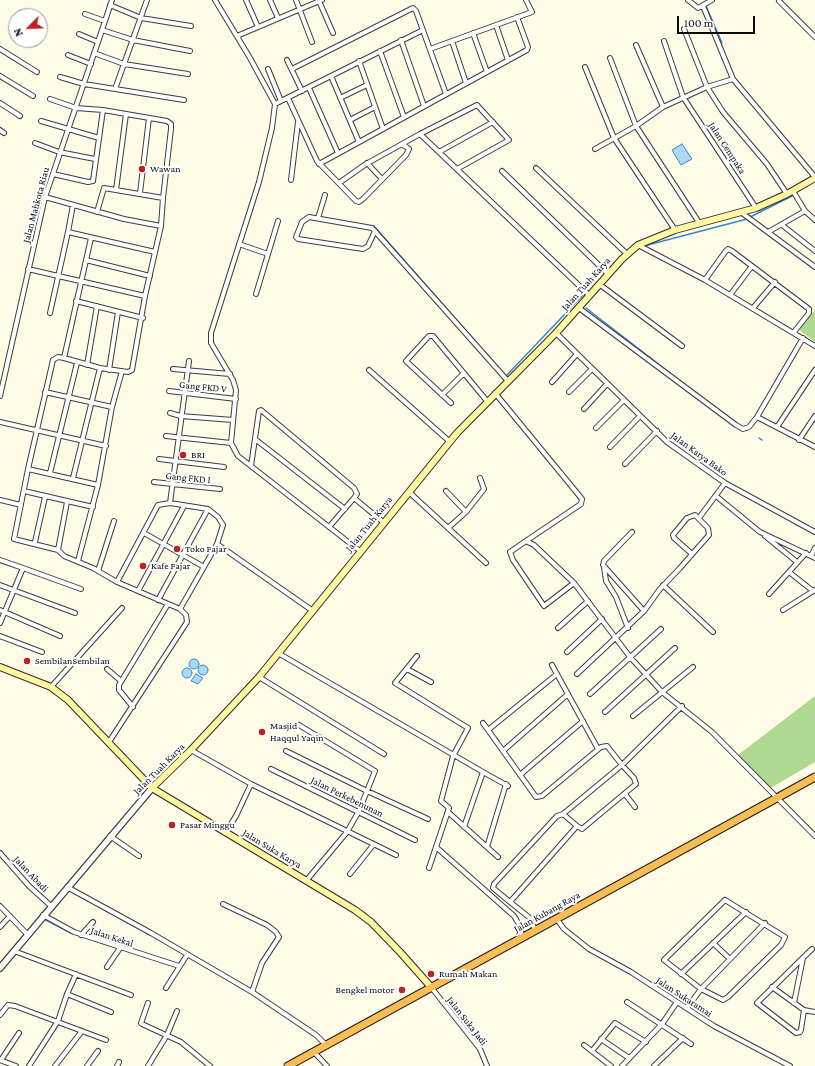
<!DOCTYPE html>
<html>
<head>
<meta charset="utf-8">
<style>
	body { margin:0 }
	#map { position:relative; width:815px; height:1066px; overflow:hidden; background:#fffbe7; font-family:"Crimson Pro",serif }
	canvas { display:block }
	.north { position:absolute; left:8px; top:8px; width:40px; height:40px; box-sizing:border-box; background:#fff; border:1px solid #9d9d9d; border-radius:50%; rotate:246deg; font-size:11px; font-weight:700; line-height:16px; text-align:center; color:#0a0a0a }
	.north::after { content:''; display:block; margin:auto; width:14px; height:18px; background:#ba2224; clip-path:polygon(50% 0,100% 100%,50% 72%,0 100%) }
	.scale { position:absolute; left:677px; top:16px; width:78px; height:18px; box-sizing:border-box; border:2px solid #0a0a0a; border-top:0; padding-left:5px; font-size:12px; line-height:14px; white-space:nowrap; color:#0a0a0a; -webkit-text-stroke:3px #fff; paint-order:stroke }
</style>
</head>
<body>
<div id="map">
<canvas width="815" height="1066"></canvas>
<div class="north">N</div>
<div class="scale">100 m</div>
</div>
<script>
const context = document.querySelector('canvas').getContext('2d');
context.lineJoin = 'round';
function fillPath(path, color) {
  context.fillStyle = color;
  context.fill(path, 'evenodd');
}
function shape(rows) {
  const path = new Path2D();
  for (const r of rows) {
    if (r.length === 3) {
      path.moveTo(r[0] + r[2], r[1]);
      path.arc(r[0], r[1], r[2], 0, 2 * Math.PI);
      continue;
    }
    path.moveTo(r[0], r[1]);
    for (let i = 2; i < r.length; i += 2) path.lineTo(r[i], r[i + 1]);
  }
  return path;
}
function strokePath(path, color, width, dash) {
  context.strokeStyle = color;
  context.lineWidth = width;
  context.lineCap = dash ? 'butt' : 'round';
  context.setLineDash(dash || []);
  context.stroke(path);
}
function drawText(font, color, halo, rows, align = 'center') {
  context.font = font + ' "Crimson Pro",serif';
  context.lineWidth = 4;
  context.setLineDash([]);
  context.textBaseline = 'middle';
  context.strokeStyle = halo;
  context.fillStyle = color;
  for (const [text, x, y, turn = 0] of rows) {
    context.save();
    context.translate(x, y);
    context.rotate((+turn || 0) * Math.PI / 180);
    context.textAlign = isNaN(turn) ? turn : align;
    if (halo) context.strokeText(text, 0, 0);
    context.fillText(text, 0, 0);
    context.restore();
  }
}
fillPath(shape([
	[815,310,815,342,798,329],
	[815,696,815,762,769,789,738,755]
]), '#afd991');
const water = shape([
	[682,144,692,159,681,165,672,150,682,144],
	[194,664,5],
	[203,670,5],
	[187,673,5],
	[196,674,203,678,198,684,191,681,196,674]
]);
fillPath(water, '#acd8f6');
strokePath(water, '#328ace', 1);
strokePath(shape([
	[708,4,706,6,722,43],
	[750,217,792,196],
	[374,226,506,376,583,295],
	[644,246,747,219],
	[586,308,670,373],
	[759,438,762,440],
	[44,919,71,933],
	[95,941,118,948]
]), '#328ace', 1.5);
const minor = shape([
	[215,0,250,58,275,104,272,128,259,182,211,333,211,343,233,380,236,390,231,443,238,456,360,551],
	[246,0,258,27],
	[270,0,278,18],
	[296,0,312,42],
	[688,0,698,8,712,0],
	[319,1,333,33],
	[779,1,815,37],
	[110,5,141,18,191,26],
	[703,6,733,79,815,177],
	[85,14,105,21],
	[496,25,508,60],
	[684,29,707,87,723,112,767,164,787,194],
	[102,30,133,40,190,51],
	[473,33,487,72],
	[237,36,322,0],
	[401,40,424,106],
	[452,41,466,83],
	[664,41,683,97,756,208],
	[98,42,112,0],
	[636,45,663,107],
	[0,49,37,72],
	[430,49,532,12,526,0],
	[380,51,404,117],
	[94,53,124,64,188,74],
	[68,55,91,64],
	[610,58,636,126,700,224],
	[287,60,302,91],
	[359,61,383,129],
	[585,67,614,138,675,230],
	[268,69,281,101],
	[292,69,413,8,416,11,446,94],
	[0,76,33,96],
	[331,76,359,142],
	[60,77,84,84,184,100],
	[309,88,338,153],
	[115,89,147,0],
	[288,98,317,161,356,201,359,202,364,198,406,155,409,149,402,144,366,164,339,183],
	[340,98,367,85],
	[50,99,76,108,103,110,167,121,171,124,171,129,163,198,161,226,145,296,132,370,128,372,100,368,64,358],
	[0,103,20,116],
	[275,104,423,30],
	[350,120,375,107],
	[41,121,99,138],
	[0,130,4,133],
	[420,134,477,105,509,140,457,169],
	[35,143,59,152,95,159],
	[402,144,420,134,589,295],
	[595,149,636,126,663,107,707,87,733,79],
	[439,152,493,122],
	[367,163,382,179],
	[319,164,527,50,528,47,517,17],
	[536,168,627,254],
	[502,171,608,274],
	[53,174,88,182,93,181,103,110],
	[291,180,298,122],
	[116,190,126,114],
	[793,191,805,211,815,220],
	[140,193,149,118],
	[45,197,124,219,161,226],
	[97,212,104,188,163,198],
	[742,213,815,267],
	[318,218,325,195],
	[782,225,815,251],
	[375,231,368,246,363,249,298,239,296,237,302,222,309,217,372,228,507,380],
	[68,232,73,205],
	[768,232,805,211],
	[91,238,64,358,58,357,53,360,28,469,14,539,58,550,64,556,93,568,117,582,180,609],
	[239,244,268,254],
	[638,245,705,280,815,346],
	[86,260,150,276],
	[28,269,145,296],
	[705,280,725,252,728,249,732,251,809,309,809,313,794,332],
	[599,284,682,346],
	[256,294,278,221],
	[730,295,752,266],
	[76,301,143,318],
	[579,308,736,425,743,429,749,427,757,417],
	[753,308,775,282],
	[50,313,68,232,155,252],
	[556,333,667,442,725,483,815,532],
	[803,338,757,417,815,447],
	[87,365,97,306],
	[173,369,230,374],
	[109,370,118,312],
	[369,370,449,441],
	[552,382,577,354],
	[169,391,236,399],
	[45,392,112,407],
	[569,392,592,369],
	[495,393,582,499,581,504,526,541],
	[442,395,464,373],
	[0,396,45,197,98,42,79,34],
	[451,403,406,361,429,336,433,336,487,401],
	[584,409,607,384],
	[170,413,181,416,233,420],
	[0,422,106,446],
	[777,427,815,370],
	[596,428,624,400],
	[166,436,231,443],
	[255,439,345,509],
	[799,440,815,416],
	[610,447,640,416],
	[159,459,224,467],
	[625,464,657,431],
	[251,466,259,411,261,410,354,488,357,494,354,498,329,527],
	[28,469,98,485],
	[50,473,77,363],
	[73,478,100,368],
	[154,482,220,489],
	[24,491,93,507],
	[446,491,466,512,448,528],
	[409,492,486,563],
	[716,496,760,532,815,558],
	[354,498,383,522],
	[0,500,21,505],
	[170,503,189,361],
	[466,512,484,489,480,478],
	[699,518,725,483],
	[632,532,604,561,603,565,644,611],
	[144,533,204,567],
	[765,536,797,562],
	[35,542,45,497],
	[217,544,313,611],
	[58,550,67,502],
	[811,556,815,548],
	[0,560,23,568],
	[78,561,98,485,112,407,122,371],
	[604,567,606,581,616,597,628,628],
	[98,571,114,521],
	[789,572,813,591],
	[574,583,544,606,513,560,510,552,526,541,534,545,574,583,630,657,662,692,712,732,815,836],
	[0,585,75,613],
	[663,585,713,632],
	[138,591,184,506],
	[769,594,806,553],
	[158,600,208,509],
	[0,610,60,636],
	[783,610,815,590],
	[0,623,23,568,81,589],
	[558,628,588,601],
	[0,636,42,652],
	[567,652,602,619],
	[278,653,483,772,464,827],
	[417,656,395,683,468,728,453,756,441,801,449,808,429,868],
	[552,665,598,749],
	[107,669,121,681],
	[407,669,431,682],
	[577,674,644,611,660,589,680,568,709,535,708,528,695,515,687,518,673,535,674,538,692,554],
	[259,677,384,754],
	[51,687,122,608],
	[590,694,661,629],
	[133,707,119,690,119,685,168,604],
	[605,712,675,648],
	[633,716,693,667],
	[483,723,536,797,542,796,601,747,607,746,622,765,634,778,636,784,582,829,577,826,563,814,622,765,682,706],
	[299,725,375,771,359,811,347,832,306,881],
	[488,730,557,674],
	[109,742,187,622,186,615,180,609,217,544,223,525,218,517,208,509,170,503,158,505,117,582],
	[191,750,251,784,396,855],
	[286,751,367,791,428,819],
	[503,751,568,694],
	[271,769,415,840],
	[483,772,508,786],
	[520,775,583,721],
	[625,794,635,807],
	[448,812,498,857],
	[225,833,236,816,251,784],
	[110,836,139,856],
	[436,847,514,916,520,926,522,937],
	[487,847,506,784],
	[0,853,29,886,51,906],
	[350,874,374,844],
	[67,887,151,933,252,992,316,1035,326,1045],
	[725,900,785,937,781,945,728,997,723,1000,701,989,664,960,725,900],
	[510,902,493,888,494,884,557,816,563,814],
	[223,904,267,925,276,932,279,937,262,963,252,992],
	[0,906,27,934],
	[43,915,74,932,179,966],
	[556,918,564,929,589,949,631,972,714,1026,790,1066],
	[0,927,10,916],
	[535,930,530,918,510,902,577,826],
	[81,935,93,922],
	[713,943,730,959],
	[14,951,131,995],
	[107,967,120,948],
	[681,974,746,912],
	[431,987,480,1049,487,1066],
	[772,987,804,1010,815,1012],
	[166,988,187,955],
	[67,994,111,1012],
	[627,1002,691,1044],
	[148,1003,141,1023,142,1024,181,1042,210,1066],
	[794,1003,803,958],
	[687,1008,701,989,765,923],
	[804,1010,801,1030,800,1032,796,1033,757,1003,812,949],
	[0,1015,8,1005,15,1006,106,1040],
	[601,1039,629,1058],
	[584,1045,611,1066],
	[592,1051,615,1023,646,1042],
	[314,1052,327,1066],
	[0,1060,16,1066],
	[1,1060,19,1033],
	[29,1066,58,1021,67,994,76,974],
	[55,1066,82,1031],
	[87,1066,98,1051],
	[117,1066,119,1062],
	[148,1066,167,1035,177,1011],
	[622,1066,662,1024,677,1002],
	[654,1066,683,1038]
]);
const tertiary = shape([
	[0,968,152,788]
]);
const secondary = shape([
	[0,667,51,687,68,700,152,788,355,910,371,922,400,952,431,987],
	[152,788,191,750,259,677,457,433,556,333,622,259,638,245,675,230,756,208,787,194,815,178]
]);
const trunk = shape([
	[288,1066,815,777]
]);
strokePath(minor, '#3d3d3d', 6);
strokePath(tertiary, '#3d3d3d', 8);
strokePath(secondary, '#2c2c2c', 8);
strokePath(trunk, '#1b1b1b', 9);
strokePath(minor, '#fff', 4);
strokePath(tertiary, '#fff', 5.5);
strokePath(secondary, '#fff8a2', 6);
strokePath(trunk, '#f8bd55', 7);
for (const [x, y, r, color] of [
	[142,169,4,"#ba2224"],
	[183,455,4,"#ba2224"],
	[177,549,4,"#ba2224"],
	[143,566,4,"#ba2224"],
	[27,661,4,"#ba2224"],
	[262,732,4,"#ba2224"],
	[172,825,4,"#ba2224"],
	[431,974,4,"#ba2224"],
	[402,990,4,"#ba2224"]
]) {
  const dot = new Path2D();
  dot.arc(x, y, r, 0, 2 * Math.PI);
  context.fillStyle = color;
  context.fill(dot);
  strokePath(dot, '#fff', 1.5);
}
drawText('10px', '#0a0a0a', '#fff', [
	["Jalan Cempaka",727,148,57],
	["Jalan Mahkota Riau",36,205,-75],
	["Jalan Tuah Karya",586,284,-48],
	["Gang FKD V",203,387,6],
	["Jalan Karya Bako",699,454,36],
	["Gang FKD I",188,478,6],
	["Jalan Tuah Karya",369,524,-51],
	["Jalan Tuah Karya",159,769,-45],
	["Jalan Perkebenunan",347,797,26],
	["Jalan Suka Karya",272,849,31],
	["Jalan Abadi",31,874,47],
	["Jalan Kubang Raya",547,912,-29],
	["Jalan Kekal",112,937,18],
	["Jalan Sukaramai",684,997,33],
	["Jalan Suka Jadi",467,1021,52]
]);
drawText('10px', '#0a0a0a', '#fff', [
	["Wawan",150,169],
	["BRI",191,455],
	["Toko Fajar",185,549],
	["Kafe Fajar",151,566],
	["SembilanSembilan",35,661],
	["Masjid",270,726],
	["Haqqul Yaqin",270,738],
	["Pasar Minggu",180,825],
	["Rumah Makan",439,974],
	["Bengkel motor",394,990,"right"]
], 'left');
</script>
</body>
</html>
